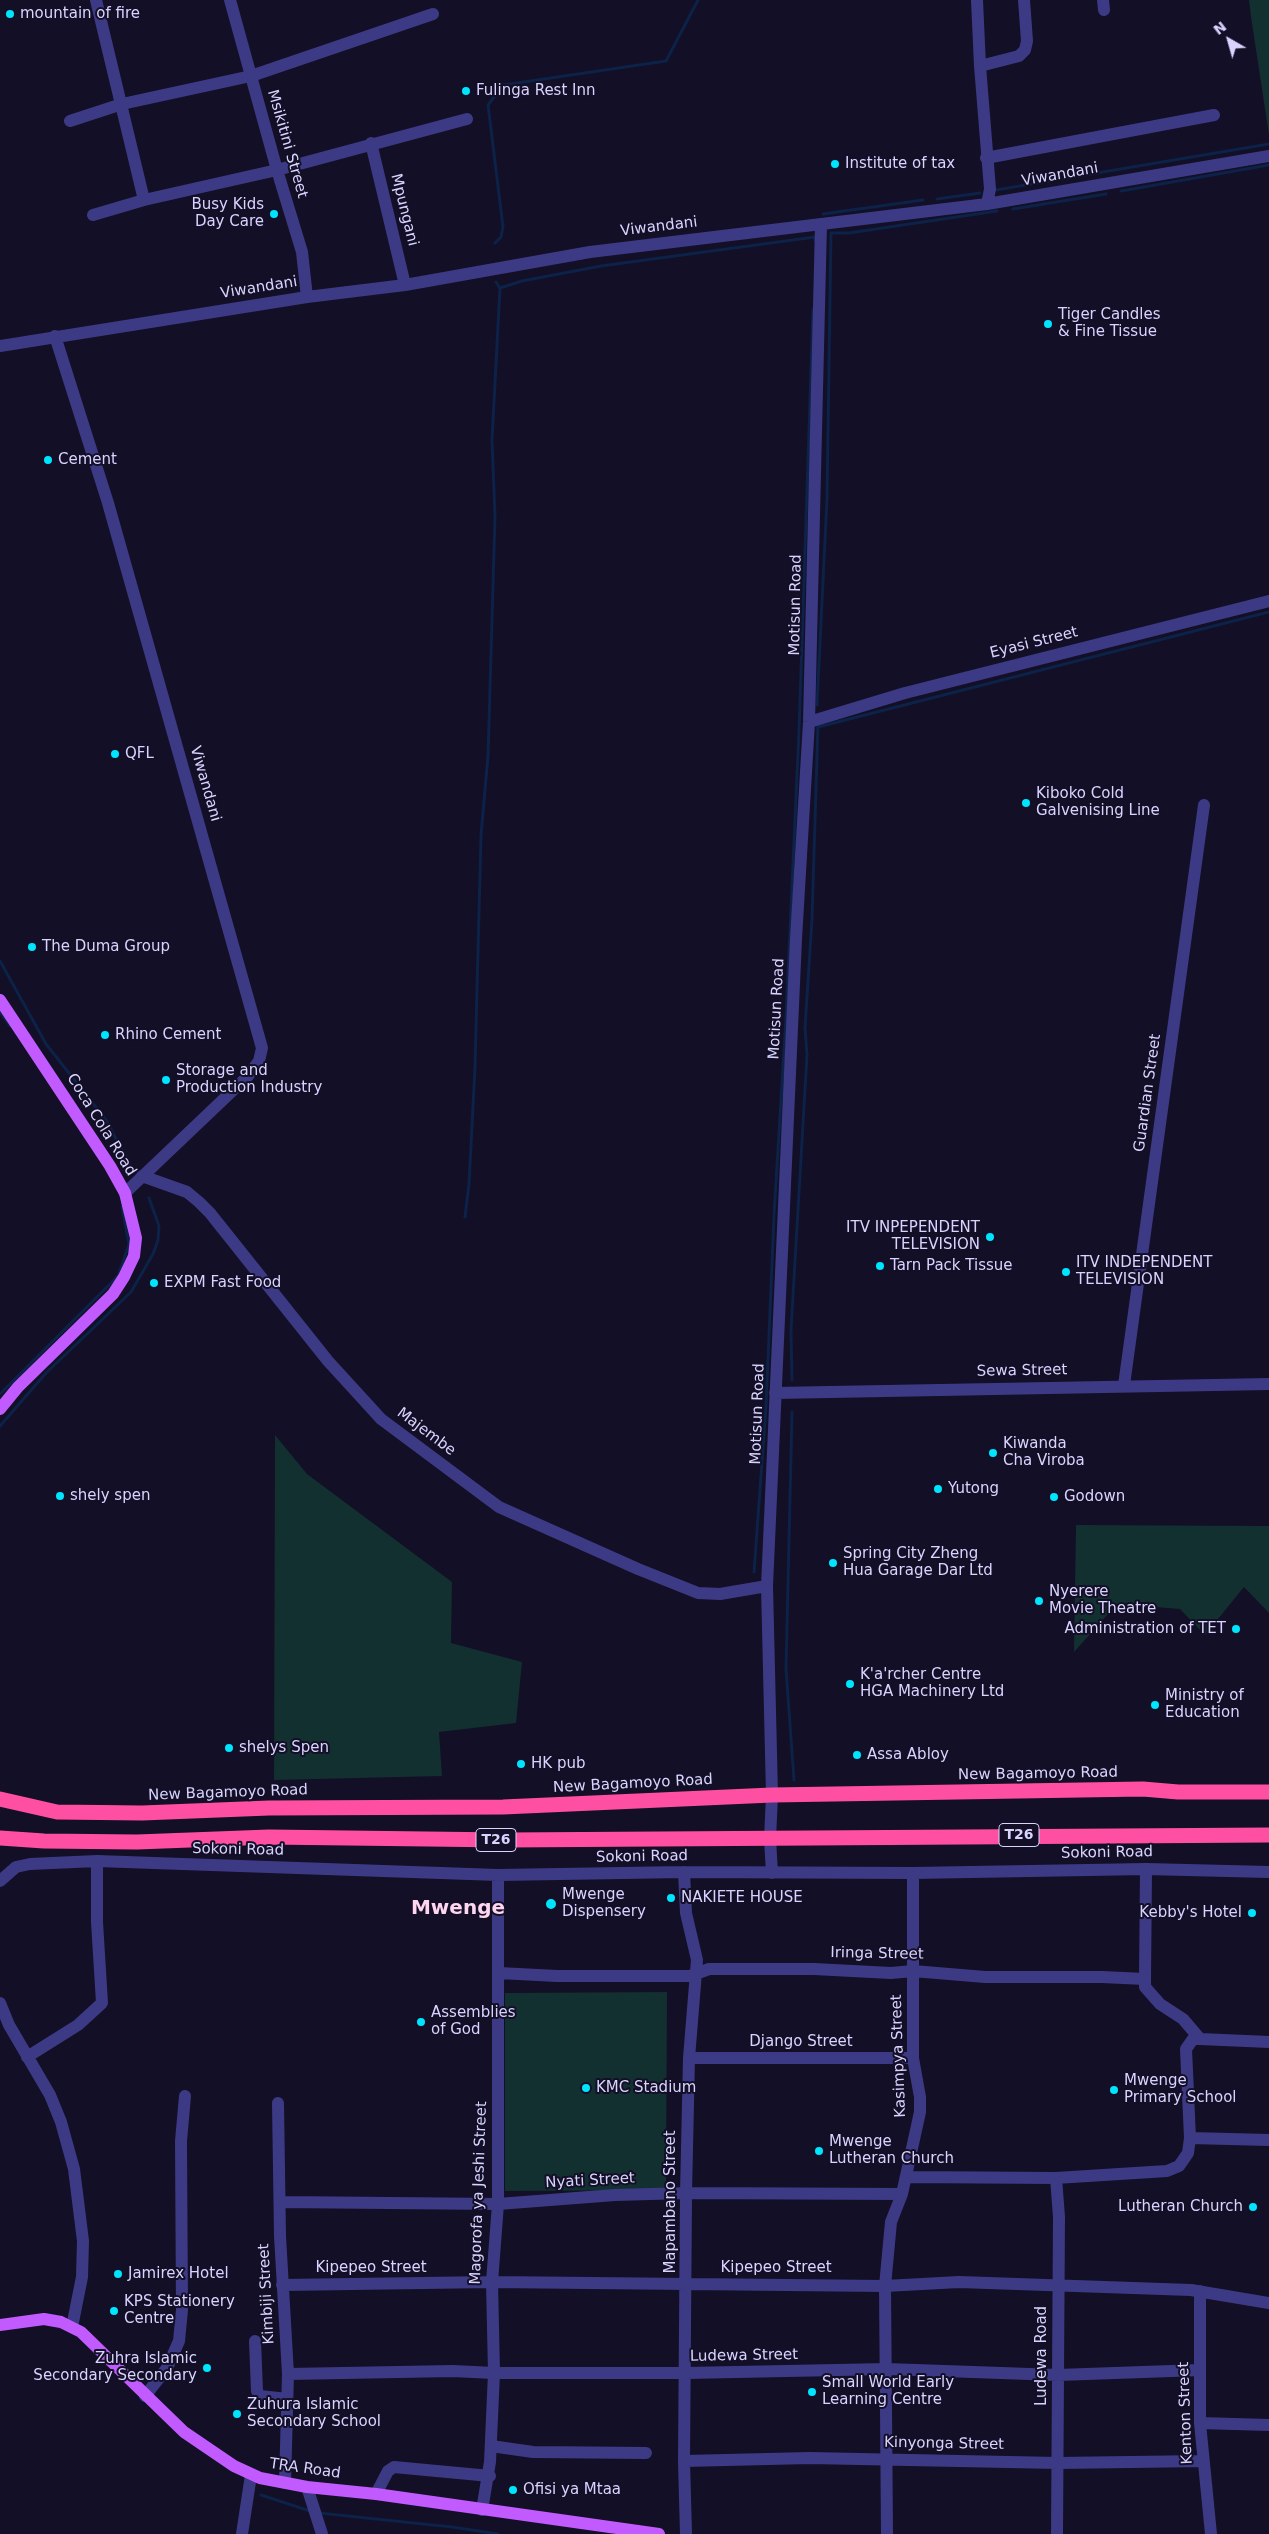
<!DOCTYPE html>
<html>
<head>
<meta charset="utf-8">
<style>
	body { margin:0 }
	#map { position:relative; width:1269px; height:2534px; overflow:hidden; background:#130f26; font-family:"DejaVu Sans",sans-serif }
	canvas { display:block }
	.north { position:absolute; left:1204px; top:15px; width:50px; height:50px; -webkit-text-stroke:4px #130f26; paint-order:stroke; rotate:322deg; font-size:14px; font-weight:700; line-height:20px; text-align:center; color:#d9d4ff }
	.north::after { content:''; display:block; margin:auto; width:18px; height:22px; background:#d9d4ff; clip-path:polygon(50% 0,100% 100%,50% 72%,0 100%) }
</style>
</head>
<body>
<div id="map">
<canvas width="1269" height="2534"></canvas>
<div class="north">N</div>
</div>
<script>
const context = document.querySelector('canvas').getContext('2d');
context.lineJoin = 'round';
function fillPath(path, color) {
  context.fillStyle = color;
  context.fill(path, 'evenodd');
}
function shape(rows) {
  const path = new Path2D();
  for (const r of rows) {
    path.moveTo(r[0], r[1]);
    for (let i = 2; i < r.length; i += 2) path.lineTo(r[i], r[i + 1]);
  }
  return path;
}
function strokePath(path, color, width, dash) {
  context.strokeStyle = color;
  context.lineWidth = width;
  context.lineCap = dash ? 'butt' : 'round';
  context.setLineDash(dash || []);
  context.stroke(path);
}
function drawText(font, color, halo, rows, align = 'center') {
  context.font = font + ' "DejaVu Sans",sans-serif';
  context.lineWidth = 4;
  context.setLineDash([]);
  context.textBaseline = 'middle';
  context.strokeStyle = halo;
  context.fillStyle = color;
  for (const [text, x, y, turn = 0] of rows) {
    context.save();
    context.translate(x, y);
    context.rotate((+turn || 0) * Math.PI / 180);
    context.textAlign = isNaN(turn) ? turn : align;
    if (halo) context.strokeText(text, 0, 0);
    context.fillText(text, 0, 0);
    context.restore();
  }
}
fillPath(shape([
	[1249,0,1269,0,1269,135,1251,17],
	[275,1435,307,1474,452,1582,451,1643,522,1662,516,1723,439,1732,442,1776,274,1780],
	[1076,1525,1269,1526,1269,1613,1244,1587,1205,1635,1180,1609,1117,1604,1074,1652],
	[667,1992,666,2190,505,2191,505,1993]
]), '#12302f');
strokePath(shape([
	[996,190,1269,144],
	[1121,191,1269,165],
	[937,199,980,193],
	[1013,209,1106,194],
	[823,214,923,200],
	[495,243,501,237,503,227,488,105,503,85,666,61,698,0],
	[500,288,522,281,601,266,815,237,815,240],
	[817,705,827,499,831,233,849,233,997,211],
	[818,727,1269,612],
	[0,961,46,1044,106,1120,134,1172],
	[0,1012,10,1026],
	[465,1217,469,1184,475,1067,481,835,488,756,495,516,492,440,500,288,496,282],
	[792,1380,791,1330,807,1055,805,1028,812,919,818,722],
	[0,1394,118,1276,129,1244,122,1207],
	[792,1412,786,1669,794,1780],
	[0,1426,46,1373,131,1292,153,1254,158,1240,159,1226,149,1198],
	[754,1572,766,1407,774,1215,786,1018,799,732,813,309],
	[261,2495,310,2511],
	[319,2513,452,2527,498,2534]
]), '#0c2248', 3);
strokePath(shape([
	[96,0,144,200],
	[230,0,277,170,302,252,307,297],
	[977,0,980,66,990,189,987,204],
	[1103,0,1104,10],
	[980,66,1019,56,1025,50,1027,41,1024,0],
	[70,121,122,104,251,76,433,14],
	[371,143,405,285],
	[986,158,1214,115],
	[93,215,144,200,277,170,467,119],
	[55,336,108,503,262,1048,259,1061,248,1076,125,1193],
	[0,346,307,297,405,285,590,252,987,204,1269,156],
	[809,722,905,693,1269,601],
	[142,1176,187,1192,199,1202,210,1213,328,1361,381,1419,499,1507,638,1569,698,1593,720,1594,767,1586],
	[1124,1385,1204,805],
	[775,1393,1269,1384],
	[684,1872,686,1913,697,1960,689,2058,686,2193,684,2461,686,2534],
	[772,1873,770,1839,772,1795,767,1586,796,939,809,722,821,224],
	[0,1881,16,1867,30,1864,97,1861,498,1875,684,1872,913,1873,1146,1869,1269,1872],
	[499,1973,557,1976,690,1976,709,1969,814,1969,891,1973,913,1971,985,1977,1102,1977,1145,1979,1146,1869],
	[1145,1979,1145,1987,1160,2004,1183,2019,1200,2039,1269,2042],
	[0,2003,9,2025,50,2095,61,2122,74,2169,83,2241,82,2277,72,2327],
	[27,2057,78,2025,102,2003,97,1922,97,1861],
	[689,2058,913,2058],
	[278,2103,280,2236,288,2374,285,2483],
	[1190,2138,1269,2140],
	[906,2177,1056,2178,1167,2171,1179,2166,1188,2153,1190,2138,1186,2049,1193,2039,1200,2039],
	[1056,2178,1059,2217,1057,2534],
	[280,2202,498,2204,615,2195,686,2193,902,2194],
	[282,2285,492,2282,885,2286,959,2282,1191,2290,1269,2303],
	[1200,2291,1200,2423,1211,2534],
	[255,2341,257,2391,260,2396,287,2399],
	[288,2374,453,2371,494,2373,686,2373,887,2369,1058,2375,1200,2370],
	[145,2396,167,2368,179,2341,182,2310,181,2141,185,2096],
	[1200,2423,1269,2425],
	[491,2446,533,2452,646,2453],
	[684,2461,810,2458,1058,2463,1203,2461],
	[307,2487,322,2534],
	[376,2494,388,2471,394,2467,490,2476],
	[482,2510,490,2462,494,2373,492,2282,498,2204,498,1875],
	[242,2534,251,2475],
	[887,2534,885,2286,891,2222,902,2194,920,2112,920,2097,913,2058,913,1873]
]), '#3d3a85', 12);
strokePath(shape([
	[0,1000,110,1166,125,1193,136,1238,134,1256,124,1277,113,1294,18,1387,0,1409],
	[0,2325,44,2319,61,2322,81,2332,184,2432,234,2466,260,2478,307,2487,376,2494,659,2534]
]), '#c25bff', 12);
strokePath(shape([
	[0,1799,57,1812,142,1813,269,1808,503,1807,772,1795,1143,1789,1178,1792,1269,1792],
	[0,1838,44,1841,137,1842,269,1837,506,1840,1269,1835]
]), '#ff4fa3', 15);
for (const [x, y, r, color] of [
	[10,14,5,"#00e5ff"],
	[466,91,5,"#00e5ff"],
	[835,164,5,"#00e5ff"],
	[274,214,5,"#00e5ff"],
	[1048,324,5,"#00e5ff"],
	[48,460,5,"#00e5ff"],
	[115,754,5,"#00e5ff"],
	[1026,803,5,"#00e5ff"],
	[32,947,5,"#00e5ff"],
	[105,1035,5,"#00e5ff"],
	[166,1080,5,"#00e5ff"],
	[990,1237,5,"#00e5ff"],
	[880,1266,5,"#00e5ff"],
	[1066,1272,5,"#00e5ff"],
	[154,1283,5,"#00e5ff"],
	[993,1453,5,"#00e5ff"],
	[938,1489,5,"#00e5ff"],
	[60,1496,5,"#00e5ff"],
	[1054,1497,5,"#00e5ff"],
	[833,1563,5,"#00e5ff"],
	[1039,1601,5,"#00e5ff"],
	[1236,1629,5,"#00e5ff"],
	[850,1684,5,"#00e5ff"],
	[1155,1705,5,"#00e5ff"],
	[229,1748,5,"#00e5ff"],
	[857,1755,5,"#00e5ff"],
	[521,1764,5,"#00e5ff"],
	[671,1898,5,"#00e5ff"],
	[551,1904,6,"#00e5ff"],
	[1252,1913,5,"#00e5ff"],
	[421,2022,5,"#00e5ff"],
	[586,2088,5,"#00e5ff"],
	[1114,2090,5,"#00e5ff"],
	[819,2151,5,"#00e5ff"],
	[1253,2207,5,"#00e5ff"],
	[118,2274,5,"#00e5ff"],
	[114,2311,5,"#00e5ff"],
	[207,2368,5,"#00e5ff"],
	[812,2392,5,"#00e5ff"],
	[237,2414,5,"#00e5ff"],
	[513,2490,5,"#00e5ff"]
]) {
  const dot = new Path2D();
  dot.arc(x, y, r, 0, 2 * Math.PI);
  context.fillStyle = color;
  context.fill(dot);
  strokePath(dot, '#130f26', 2);
}
for (const [x, y, w] of [
	[1019,1835,40],
	[496,1840,40]
]) {
  const box = new Path2D();
  box.roundRect(x - w / 2, y - 11.5, w, 23, 4);
  context.fillStyle = '#130f26';
  context.fill(box);
  strokePath(box, '#d9d4ff', 1);
}
drawText('bold 14px', '#d9d4ff', null, [
	["T26",1019,1835],
	["T26",496,1840]
]);
drawText('15px', '#d9d4ff', '#130f26', [
	["mountain of fire",20,14],
	["Fulinga Rest Inn",476,91],
	["Institute of tax",845,164],
	["Busy Kids",264,205,"right"],
	["Day Care",264,222,"right"],
	["Tiger Candles",1058,315],
	["& Fine Tissue",1058,332],
	["Cement",58,460],
	["QFL",125,754],
	["Kiboko Cold",1036,794],
	["Galvenising Line",1036,811],
	["The Duma Group",42,947],
	["Rhino Cement",115,1035],
	["Storage and",176,1071],
	["Production Industry",176,1088],
	["ITV INPEPENDENT",980,1228,"right"],
	["TELEVISION",980,1245,"right"],
	["ITV INDEPENDENT",1076,1263],
	["TELEVISION",1076,1280],
	["Tarn Pack Tissue",890,1266],
	["EXPM Fast Food",164,1283],
	["Kiwanda",1003,1444],
	["Cha Viroba",1003,1461],
	["Yutong",948,1489],
	["shely spen",70,1496],
	["Godown",1064,1497],
	["Spring City Zheng",843,1554],
	["Hua Garage Dar Ltd",843,1571],
	["Nyerere",1049,1592],
	["Movie Theatre",1049,1609],
	["Administration of TET",1226,1629,"right"],
	["K'a'rcher Centre",860,1675],
	["HGA Machinery Ltd",860,1692],
	["Ministry of",1165,1696],
	["Education",1165,1713],
	["shelys Spen",239,1748],
	["Assa Abloy",867,1755],
	["HK pub",531,1764],
	["Mwenge",562,1895],
	["Dispensery",562,1912],
	["NAKIETE HOUSE",681,1898],
	["Kebby's Hotel",1242,1913,"right"],
	["Assemblies",431,2013],
	["of God",431,2030],
	["Mwenge",1124,2081],
	["Primary School",1124,2098],
	["KMC Stadium",596,2088],
	["Mwenge",829,2142],
	["Lutheran Church",829,2159],
	["Lutheran Church",1243,2207,"right"],
	["Jamirex Hotel",128,2274],
	["KPS Stationery",124,2302],
	["Centre",124,2319],
	["Zuhra Islamic",197,2359,"right"],
	["Secondary Secondary",197,2376,"right"],
	["Small World Early",822,2383],
	["Learning Centre",822,2400],
	["Zuhura Islamic",247,2405],
	["Secondary School",247,2422],
	["Ofisi ya Mtaa",523,2490]
], 'left');
drawText('15px', '#d9d4ff', '#130f26', [
	["Msikitini Street",287,144,74],
	["Viwandani",1060,175,-10],
	["Mpungani",404,210,76],
	["Viwandani",659,227,-7],
	["Viwandani",259,288,-9],
	["Motisun Road",796,605,-89],
	["Eyasi Street",1034,643,-14],
	["Viwandani",205,784,74],
	["Motisun Road",777,1009,-87],
	["Guardian Street",1148,1093,-82],
	["Coca Cola Road",101,1125,58],
	["Sewa Street",1022,1371,-1],
	["Motisun Road",758,1414,-88],
	["Majembe",426,1432,37],
	["New Bagamoyo Road",1038,1774,-1],
	["New Bagamoyo Road",633,1784,-3],
	["New Bagamoyo Road",228,1793,-2],
	["Sokoni Road",238,1850,1],
	["Sokoni Road",1107,1853,-1],
	["Sokoni Road",642,1857,-1],
	["Iringa Street",877,1954,1],
	["Django Street",801,2042],
	["Kasimpya Street",899,2056,-92],
	["Nyati Street",590,2181,-3],
	["Magorofa ya Jeshi Street",479,2193,-88],
	["Mapambano Street",671,2202,-90],
	["Kipepeo Street",371,2268],
	["Kipepeo Street",776,2268],
	["Kimbiji Street",267,2294,-93],
	["Ludewa Street",744,2356,-1],
	["Ludewa Road",1042,2356,-90],
	["Kenton Street",1186,2413,-92],
	["Kinyonga Street",944,2444,1],
	["TRA Road",305,2469,8]
]);
drawText('bold 20px', '#ffd6f0', '#130f26', [
	["Mwenge",458,1909]
]);
</script>
</body>
</html>
